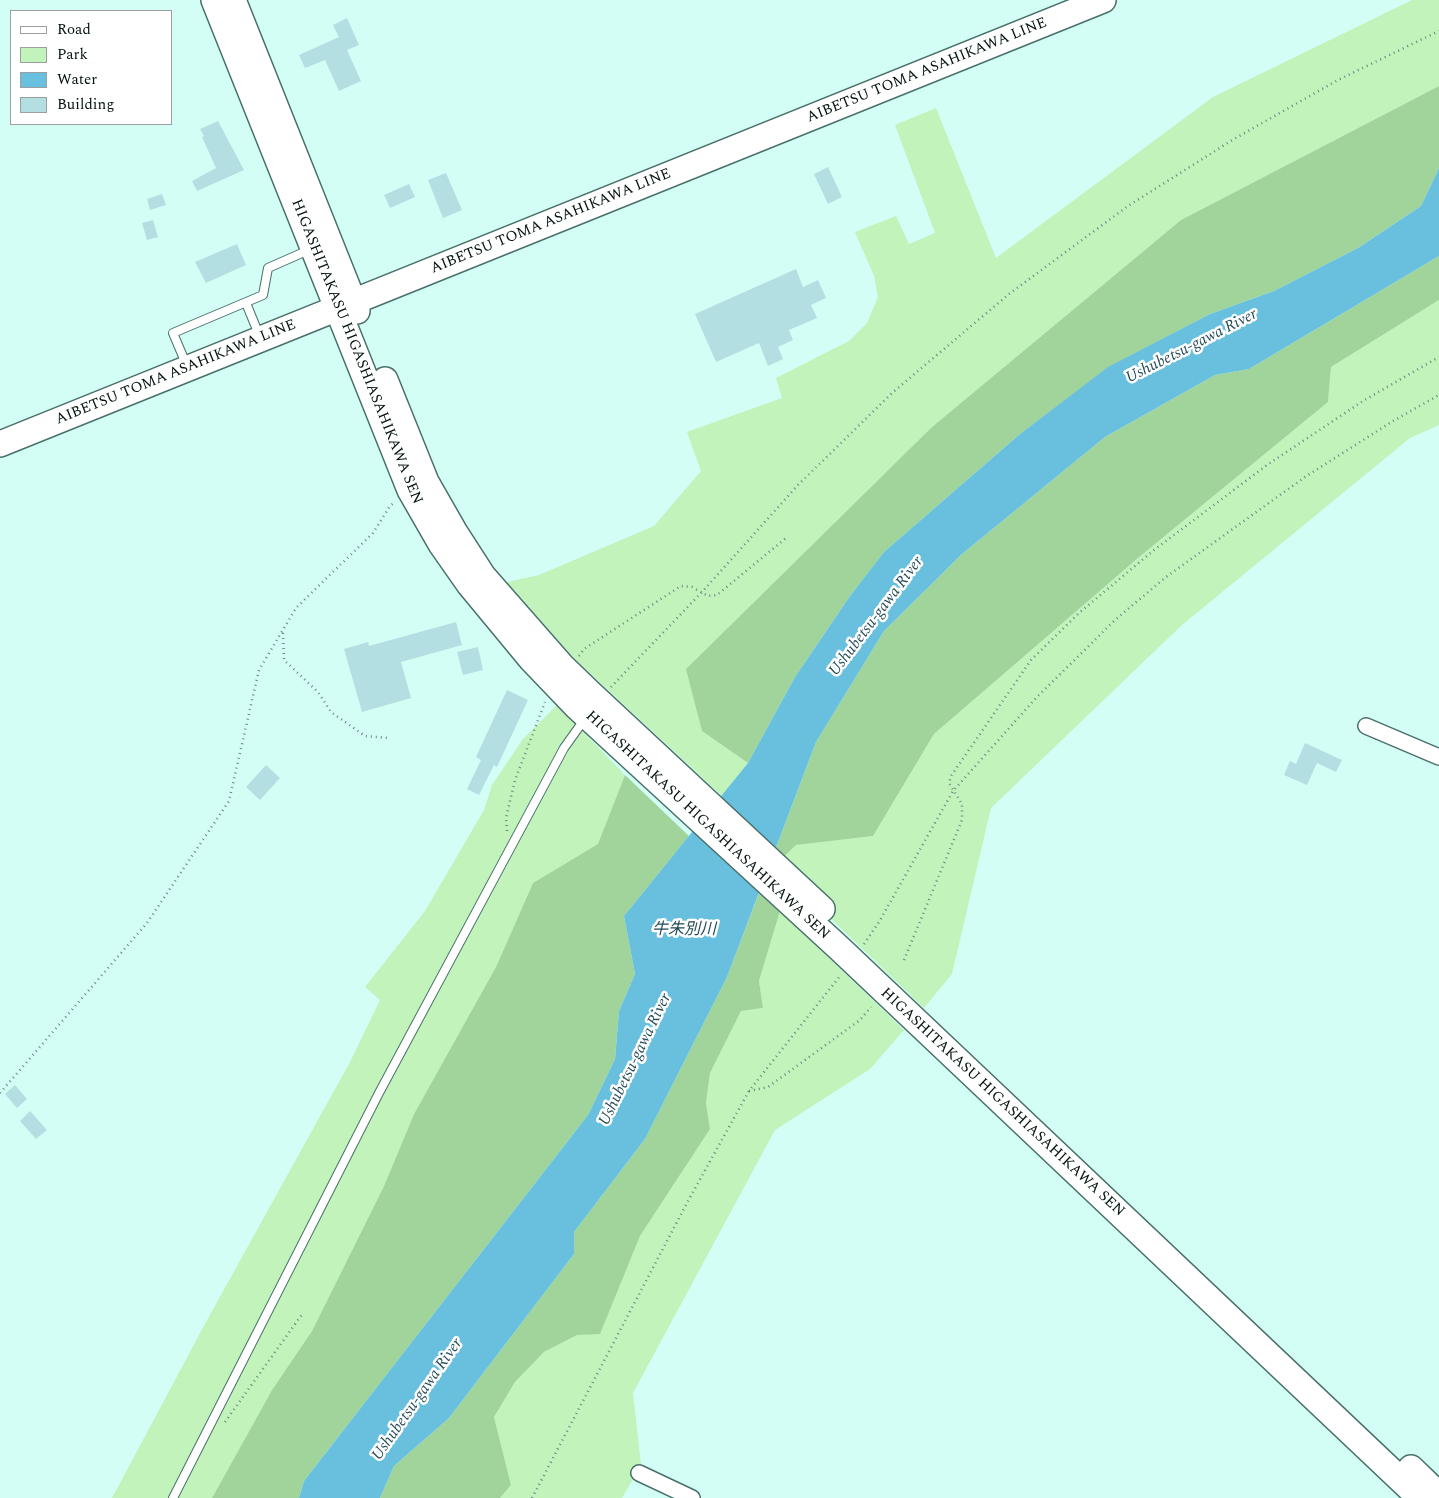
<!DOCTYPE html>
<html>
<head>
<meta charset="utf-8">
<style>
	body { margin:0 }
	#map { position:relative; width:1439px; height:1498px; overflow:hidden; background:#d3fef6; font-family:Spectral,serif }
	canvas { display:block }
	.legend { position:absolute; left:10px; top:10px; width:162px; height:115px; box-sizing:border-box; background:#fff; border:1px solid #9aa09f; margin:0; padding:6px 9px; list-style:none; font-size:15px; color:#03120f }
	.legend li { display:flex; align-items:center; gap:10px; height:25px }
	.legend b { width:25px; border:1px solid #9aa09f }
</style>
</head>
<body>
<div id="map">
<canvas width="1439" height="1498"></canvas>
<ul class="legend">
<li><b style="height:6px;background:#fff"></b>Road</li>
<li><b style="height:14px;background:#c1f3bb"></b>Park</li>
<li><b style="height:14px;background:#69c0de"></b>Water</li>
<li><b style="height:14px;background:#b3dfe2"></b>Building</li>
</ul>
</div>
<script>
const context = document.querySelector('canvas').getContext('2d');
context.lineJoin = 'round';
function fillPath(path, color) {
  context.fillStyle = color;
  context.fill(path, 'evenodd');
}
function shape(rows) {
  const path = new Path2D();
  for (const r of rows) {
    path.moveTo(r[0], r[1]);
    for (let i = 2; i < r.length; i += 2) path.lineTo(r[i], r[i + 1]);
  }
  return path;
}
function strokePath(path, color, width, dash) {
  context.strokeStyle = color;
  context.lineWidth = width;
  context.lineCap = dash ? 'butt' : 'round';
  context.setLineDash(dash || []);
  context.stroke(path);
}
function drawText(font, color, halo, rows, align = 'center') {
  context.font = font + ' Spectral,"Noto Sans JP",serif';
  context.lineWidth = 5;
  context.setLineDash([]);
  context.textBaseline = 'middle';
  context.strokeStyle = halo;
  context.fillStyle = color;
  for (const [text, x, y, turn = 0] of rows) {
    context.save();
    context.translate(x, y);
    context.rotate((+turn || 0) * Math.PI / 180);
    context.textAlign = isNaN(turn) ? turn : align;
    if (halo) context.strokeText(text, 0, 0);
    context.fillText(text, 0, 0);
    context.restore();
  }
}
fillPath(shape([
	[1412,0,1439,0,1439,86,1181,220,932,427,687,668,702,731,748,763,722,796,576,660,507,582,539,575,654,526,701,471,687,432,782,398,776,378,849,341,867,323,878,297,874,276,855,232,896,216,909,244,935,233,895,125,936,108,996,258,1213,97],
	[1439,300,1439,425,1410,438,1182,625,991,808,952,974,924,1008,775,865,795,845,873,836,934,734,1138,558,1328,402,1331,367],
	[557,705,625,775,599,844,533,883,496,967,414,1114,384,1186,312,1331,272,1390,212,1498,112,1498,206,1322,350,1062,380,1000,365,987,425,911,484,810,492,785,523,739],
	[780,911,904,1030,870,1069,775,1130,633,1393,641,1465,622,1498,500,1498,511,1485,494,1417,515,1382,544,1352,577,1335,600,1333,640,1236,710,1129,706,1103,710,1073,741,1011,763,1008,759,981]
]), '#c1f3bb');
fillPath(shape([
	[1439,86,1439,168,1421,206,1358,248,1274,291,1210,314,1109,367,1020,434,884,552,850,596,795,677,748,763,702,731,686,669,932,427,1181,220],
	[1439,256,1439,300,1331,367,1328,402,1138,558,934,734,873,836,796,845,775,865,771,861,816,742,884,631,962,554,1105,437,1215,375,1249,369],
	[625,775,689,836,624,916,635,974,619,1011,615,1059,588,1115,304,1481,299,1498,212,1498,272,1390,312,1331,384,1186,414,1114,496,967,533,883,598,844],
	[759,893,780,911,759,981,763,1008,741,1011,710,1073,706,1103,710,1129,640,1236,600,1334,577,1335,544,1352,515,1382,494,1417,511,1485,500,1498,380,1498,394,1466,449,1418,574,1254,574,1232,645,1139,727,977]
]), '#a1d49b');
fillPath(shape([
	[1439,168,1439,256,1249,369,1215,375,1105,437,962,554,884,631,816,742,727,977,645,1139,574,1232,574,1254,449,1418,394,1466,380,1498,299,1498,304,1481,588,1115,615,1059,619,1011,635,974,624,916,748,763,795,677,850,596,884,552,1020,434,1108,367,1210,314,1274,291,1358,248,1421,206]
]), '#69c0de');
fillPath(shape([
	[347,18,359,45,347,50,361,81,339,91,325,60,305,68,299,55,339,37,333,25],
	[218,121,244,170,197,191,192,181,216,168,202,137,204,136,200,129],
	[828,167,842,197,828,204,814,174],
	[446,173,462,210,443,218,428,180],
	[409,184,415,197,390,208,384,195],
	[162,194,166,205,150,210,147,199],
	[153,220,158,237,147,240,142,223],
	[237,244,246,265,206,283,195,262],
	[796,269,803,287,818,280,826,298,811,305,817,318,789,330,793,340,778,347,783,359,768,366,759,343,716,362,695,314],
	[456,622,462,645,401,662,411,698,362,712,344,649,368,642,369,646],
	[478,647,483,670,463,675,457,652],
	[507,690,528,700,497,767,494,765,479,795,467,789,481,760,476,757],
	[1305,743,1342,760,1336,772,1317,763,1307,785,1284,775,1290,761,1296,764],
	[266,765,280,778,260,800,246,787],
	[15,1085,27,1099,17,1108,5,1094],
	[30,1111,47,1130,36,1139,20,1121]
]), '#b3dfe2');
const lane = shape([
	[246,303,260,337],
	[187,366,173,333,263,295,268,268,311,249],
	[173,1498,379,1093,564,748,584,720]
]);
const street = shape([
	[1366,726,1439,757],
	[639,1473,692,1498]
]);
const primary = shape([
	[214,0,410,490,441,544,469,584,531,659,577,707,839,948,1420,1498],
	[233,0,357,311],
	[385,380,426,482,454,531,483,576,562,666,590,693,822,909],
	[0,444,1103,0],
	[1411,1468,1439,1495]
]);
strokePath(lane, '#49706a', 10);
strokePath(street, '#49706a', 18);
strokePath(primary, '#49706a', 28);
strokePath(shape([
	[283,633,284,660,318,692,331,712,365,736,389,738],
	[579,656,584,649,681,586,692,587,708,596,717,595,786,538],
	[611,687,702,592,798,485,892,393,1009,294,1128,206,1234,139,1338,80,1439,31],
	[507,831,506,818,515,780,545,702],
	[864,944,879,922,953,791,1036,698,1115,620,1166,577,1305,477,1393,421,1439,395],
	[904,960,962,820,962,804,949,783,951,776,1031,660,1079,613,1154,550,1267,465,1363,401,1439,357],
	[749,1091,768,1087,860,1020,871,1007],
	[0,1093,147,923,229,801,259,670,296,608,373,533,390,506,395,502],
	[225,1422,303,1313],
	[532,1498,688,1201,749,1091,840,976]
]), '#6a8782', 2.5, [1, 4]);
strokePath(lane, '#fff', 8);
strokePath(street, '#fff', 15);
strokePath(primary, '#fff', 25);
drawText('15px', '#03120f', '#fff', [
	["AIBETSU TOMA ASAHIKAWA LINE",927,71,-22],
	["AIBETSU TOMA ASAHIKAWA LINE",551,222,-22],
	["HIGASHITAKASU HIGASHIASAHIKAWA SEN",356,352,68],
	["AIBETSU TOMA ASAHIKAWA LINE",176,373,-22],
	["HIGASHITAKASU HIGASHIASAHIKAWA SEN",707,826,43],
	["HIGASHITAKASU HIGASHIASAHIKAWA SEN",1002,1103,43]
]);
drawText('italic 16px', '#244b58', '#fff', [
	["Ushubetsu-gawa River",1192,347,-27],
	["Ushubetsu-gawa River",877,617,-53],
	["牛朱別川",684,931],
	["Ushubetsu-gawa River",636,1060,-64],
	["Ushubetsu-gawa River",418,1400,-55]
]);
</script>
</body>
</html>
